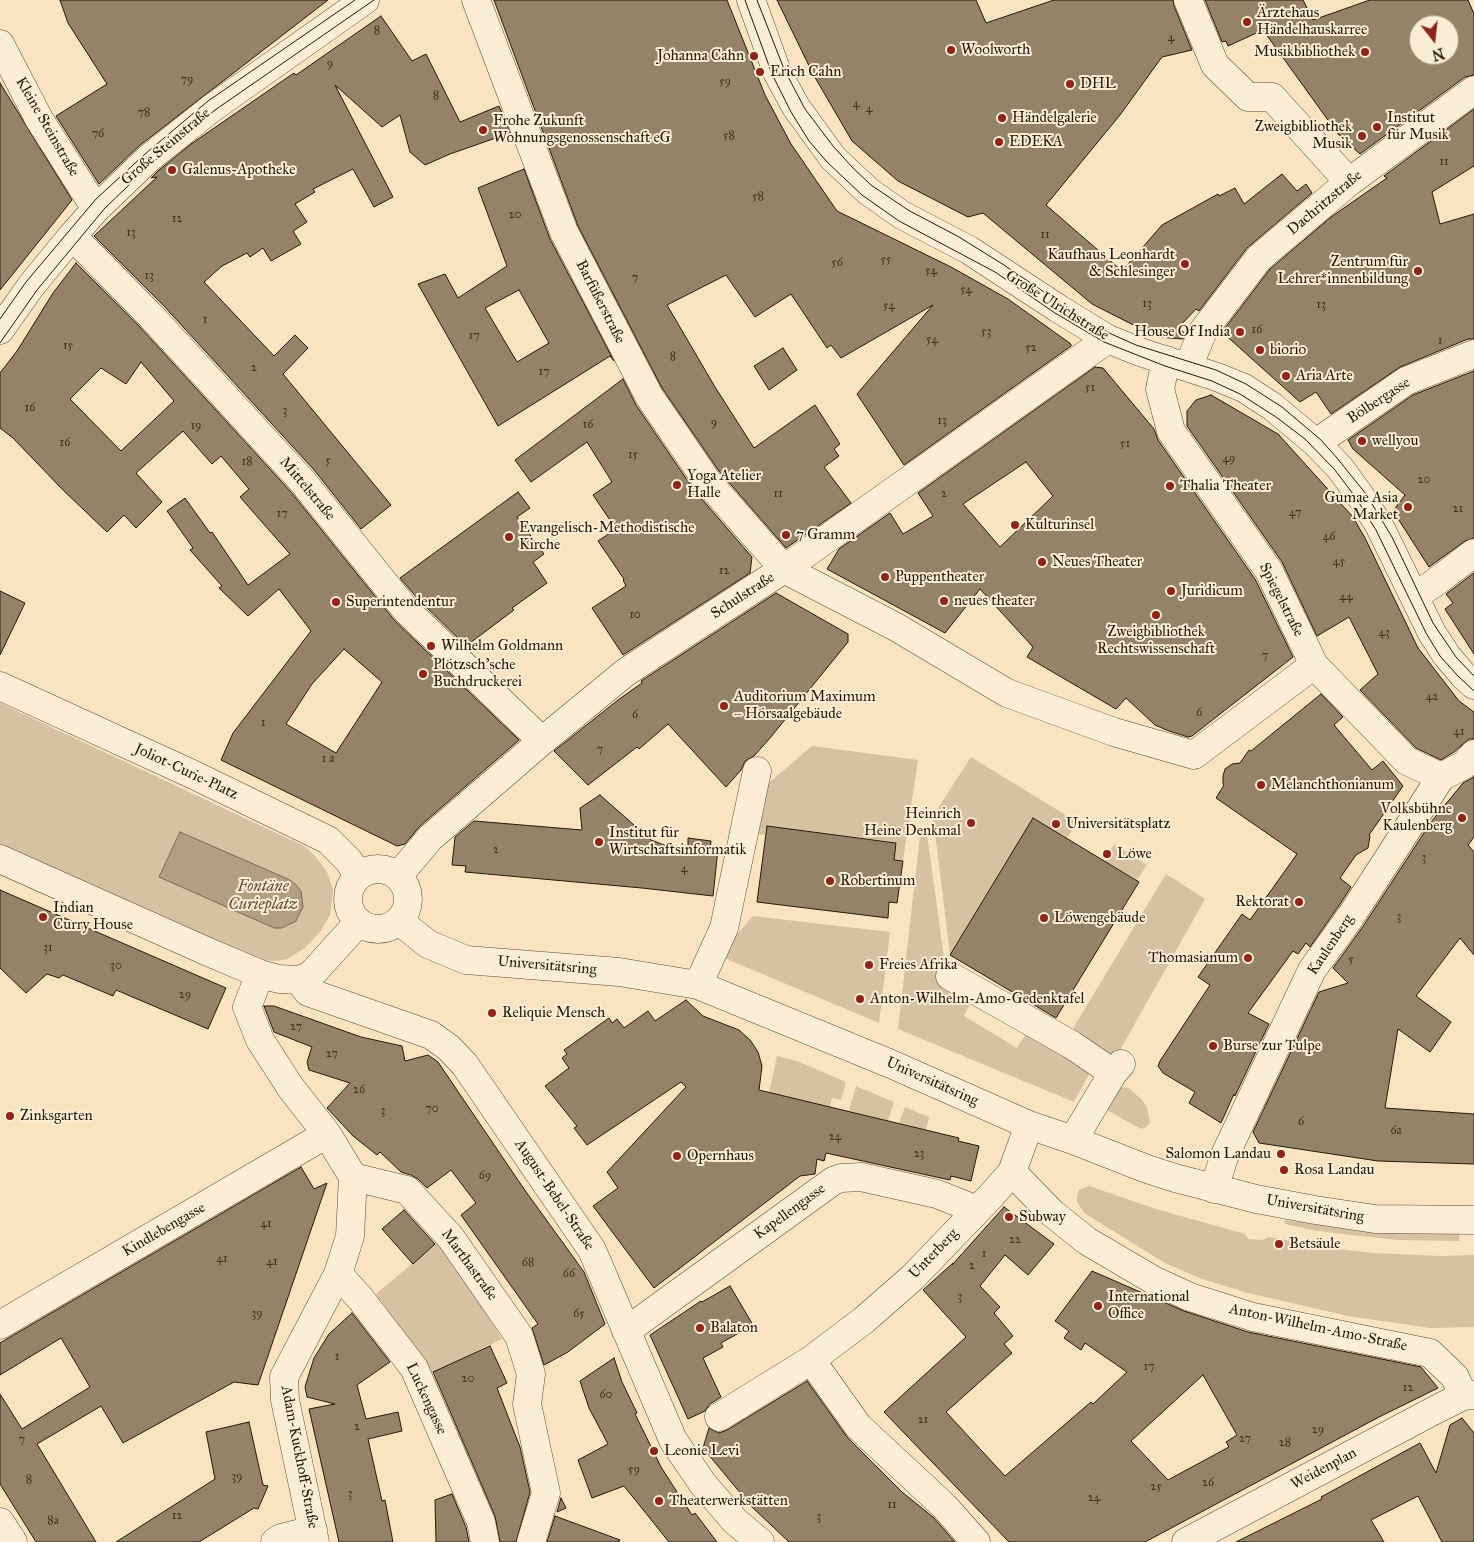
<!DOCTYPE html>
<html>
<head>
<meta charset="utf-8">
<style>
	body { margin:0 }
	#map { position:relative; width:1474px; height:1542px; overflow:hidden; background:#fae4c0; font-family:"IM FELL Great Primer",serif }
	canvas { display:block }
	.north { position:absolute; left:1409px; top:15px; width:50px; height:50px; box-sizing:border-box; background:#fcedd6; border:1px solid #a69884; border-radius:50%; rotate:164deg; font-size:14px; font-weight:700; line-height:20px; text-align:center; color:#261909 }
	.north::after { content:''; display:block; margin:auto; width:18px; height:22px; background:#8f2418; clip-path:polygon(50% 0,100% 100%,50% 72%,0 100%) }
</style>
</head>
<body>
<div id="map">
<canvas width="1474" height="1542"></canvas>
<div class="north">N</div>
</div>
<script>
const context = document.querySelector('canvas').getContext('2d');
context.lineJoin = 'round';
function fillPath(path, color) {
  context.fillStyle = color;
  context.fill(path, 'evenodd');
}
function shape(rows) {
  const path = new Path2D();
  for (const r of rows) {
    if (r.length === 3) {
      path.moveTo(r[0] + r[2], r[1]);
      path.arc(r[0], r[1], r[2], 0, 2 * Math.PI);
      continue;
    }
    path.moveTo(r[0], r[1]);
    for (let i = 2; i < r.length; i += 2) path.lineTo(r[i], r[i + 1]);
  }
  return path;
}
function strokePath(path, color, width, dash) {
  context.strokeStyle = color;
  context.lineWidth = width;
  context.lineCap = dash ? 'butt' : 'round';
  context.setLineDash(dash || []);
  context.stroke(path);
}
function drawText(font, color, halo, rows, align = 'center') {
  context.font = font + ' "IM FELL Great Primer",serif';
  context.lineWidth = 4;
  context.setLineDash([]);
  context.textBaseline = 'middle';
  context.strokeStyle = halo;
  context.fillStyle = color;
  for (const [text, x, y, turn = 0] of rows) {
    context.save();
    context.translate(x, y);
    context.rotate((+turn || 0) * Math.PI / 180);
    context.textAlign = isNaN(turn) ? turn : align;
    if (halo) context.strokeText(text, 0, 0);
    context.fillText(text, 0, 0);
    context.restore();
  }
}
fillPath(shape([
	[0,703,304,846,315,856,327,872,333,890,330,915,320,932,305,948,287,959,277,961,259,960,0,851],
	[159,877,290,925,282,928,274,928],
	[812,746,918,760,903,861,894,860,896,842,767,826,766,835,758,834,765,786],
	[971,757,1077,822,1067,838,1033,818,950,955,933,816],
	[926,827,945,965,941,984,970,1004,964,1016,1017,1048,1029,1029,1093,1067,1074,1102,898,1029,920,836],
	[1114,844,1147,865,1137,880,1105,861],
	[1166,874,1205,899,1115,1059,1072,1030],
	[753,916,890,932,879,1023,722,957,728,944],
	[777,1056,797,1061,846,1082,841,1100,832,1098,830,1107,769,1093],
	[856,1086,894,1102,888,1121,849,1111],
	[1120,1087,1129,1088,1142,1100,1147,1107,1149,1117,1150,1123,1146,1127,1141,1129,1105,1109],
	[905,1107,929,1117,926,1130,899,1123],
	[1089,1186,1156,1209,1245,1234,1248,1239,1262,1240,1269,1237,1338,1249,1375,1253,1440,1256,1474,1255,1474,1327,1430,1328,1348,1316,1248,1293,1202,1279,1165,1263,1084,1213,1077,1202,1077,1197,1079,1190],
	[1284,1220,1370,1231,1459,1234,1459,1241,1398,1240,1342,1234,1312,1230,1285,1224],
	[440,1240,502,1339,429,1374,424,1361,376,1294]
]), '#d6c1a1');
const water = shape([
	[180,832,290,880,296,885,301,891,303,907,296,921,282,928,274,928,159,877,180,832]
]);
fillPath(water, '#b29f82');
strokePath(water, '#7a6952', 1);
const building = shape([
	[60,0,328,0,139,146,99,184,56,116,107,84,68,23,60,0],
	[494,0,727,0,765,95,791,144,837,211,951,267,1008,299,1071,344,1071,346,904,465,857,394,933,305,841,358,831,345,827,348,791,294,755,317,726,275,667,305,715,387,754,448,815,405,840,444,834,449,839,456,824,467,851,503,786,548,719,471,662,388,578,226,494,0],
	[777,0,976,0,986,23,1054,0,1173,0,1174,6,1192,50,1162,57,1120,115,1046,205,1122,271,1162,225,1218,194,1219,196,1235,188,1244,204,1282,174,1297,191,1306,184,1312,193,1247,248,1199,311,1196,309,1179,327,1185,334,1183,339,1157,337,1092,304,983,213,968,217,898,181,852,141,813,74,777,0],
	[1205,0,1303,0,1313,20,1370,0,1468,0,1474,14,1474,75,1465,77,1360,154,1338,134,1263,30,1228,46,1226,41,1222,42,1205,0],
	[1419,25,1449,25,1449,55,1419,55,1419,25],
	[381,16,412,61,426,54,460,122,499,106,510,133,450,154,425,165,410,152,400,115,382,127,335,85,393,197,374,207,353,169,313,189,315,192,295,204,307,222,293,231,301,244,271,261,263,248,250,257,247,253,222,266,204,282,274,356,295,335,308,348,283,374,391,505,361,529,315,471,163,305,94,236,157,177,151,178,159,170,191,144,294,73,296,75,381,16],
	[0,83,72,200,0,290,0,83],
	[1474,109,1474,166,1432,192,1440,224,1474,214,1474,339,1468,339,1400,367,1331,414,1316,392,1300,402,1222,332,1270,269,1331,217,1387,178,1384,176,1474,109],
	[524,169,550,239,614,361,610,356,498,426,418,284,445,274,458,298,507,266,478,188,524,169],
	[519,290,549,343,517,362,485,308,519,290],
	[76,263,140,327,291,492,395,621,519,740,420,826,405,844,397,846,221,760,233,733,311,631,279,589,248,616,219,588,222,586,190,550,193,548,167,511,185,498,210,533,212,532,248,585,290,554,240,497,249,489,221,456,212,464,183,431,136,473,162,502,136,528,124,515,107,532,62,489,13,438,0,428,0,373,17,351,53,293,76,263],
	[141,362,174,401,121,451,70,399,101,368,126,384,141,362],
	[344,649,382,682,336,753,286,724,312,684,344,649],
	[783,348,797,370,769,390,754,366,783,348],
	[1095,367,1103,368,1154,429,1158,440,1255,579,1293,657,1192,736,1188,737,1169,731,1155,725,1126,698,1116,709,1027,657,1033,647,980,589,945,633,827,569,839,549,890,513,903,534,933,516,918,493,1095,367],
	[1026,462,1053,496,1000,547,963,504,1026,462],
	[1474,371,1474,538,1465,541,1429,567,1393,511,1405,495,1353,449,1348,440,1413,395,1474,371],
	[623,379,636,405,694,490,752,557,750,573,623,655,592,608,626,586,623,580,624,579,598,541,616,529,593,495,612,482,587,442,531,482,515,460,623,379],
	[1211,395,1278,434,1353,517,1365,538,1418,648,1459,701,1474,712,1474,739,1469,739,1454,752,1441,760,1416,748,1360,690,1378,674,1349,617,1317,636,1282,562,1187,426,1187,411,1196,400,1211,395],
	[518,492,530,508,517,517,544,554,533,562,547,583,512,608,514,610,466,646,418,599,400,578,518,492],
	[1474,573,1474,654,1445,609,1453,603,1446,594,1474,573],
	[0,591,25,603,0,655,0,591],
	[776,593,848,634,848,642,770,738,754,756,745,761,741,770,726,787,668,724,639,749,637,747,588,785,554,751,618,700,642,683,641,681,776,593],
	[1321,694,1343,717,1334,725,1372,770,1383,761,1403,786,1369,835,1370,836,1368,848,1356,855,1340,878,1351,887,1338,907,1310,947,1306,943,1298,954,1293,951,1248,1013,1269,1024,1235,1096,1234,1094,1221,1123,1189,1103,1195,1092,1163,1073,1158,1066,1160,1061,1210,985,1198,977,1242,914,1250,920,1297,854,1216,798,1224,785,1223,784,1223,776,1225,769,1232,764,1240,763,1249,750,1251,751,1321,694],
	[1474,777,1474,837,1468,845,1474,852,1474,955,1460,938,1416,996,1451,1022,1430,1052,1398,1029,1385,1108,1474,1114,1474,1164,1378,1161,1259,1143,1253,1132,1319,992,1348,983,1333,968,1364,925,1431,822,1463,783,1474,777],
	[600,795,651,840,664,845,688,847,688,838,711,841,710,849,718,849,713,896,642,888,465,872,466,866,452,865,455,837,474,821,582,830,580,808,600,795],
	[1033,818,1139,882,1056,1018,950,955,1033,818],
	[767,826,896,843,894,860,903,861,897,903,889,902,888,918,757,902,767,826],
	[0,890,226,988,208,1029,116,990,113,996,63,975,59,978,47,974,26,993,0,968,0,890],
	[686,1000,703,1016,739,1030,750,1040,758,1052,762,1066,759,1090,959,1138,958,1141,979,1146,971,1181,951,1176,950,1180,826,1153,824,1161,817,1159,815,1174,800,1176,654,1288,593,1206,618,1188,607,1172,686,1087,681,1082,587,1145,574,1128,577,1126,545,1086,569,1068,562,1058,567,1054,564,1050,609,1018,612,1023,617,1019,624,1028,648,1011,655,1021,686,1000],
	[264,1006,274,1006,361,1037,402,1046,405,1061,428,1055,438,1062,524,1189,584,1272,605,1324,568,1352,544,1365,532,1328,538,1324,461,1215,476,1203,451,1170,427,1188,418,1179,411,1175,401,1172,380,1152,377,1155,353,1136,327,1108,350,1083,309,1070,307,1062,312,1047,274,1032,264,1006],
	[301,1167,314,1189,327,1183,258,1385,234,1382,123,1443,101,1406,37,1444,96,1542,36,1542,0,1484,0,1394,22,1429,90,1387,61,1338,0,1375,0,1343,301,1167],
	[1004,1207,1054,1244,1028,1275,1005,1255,980,1286,1000,1307,994,1313,1013,1336,1004,1344,1012,1353,946,1412,1005,1476,1091,1402,1093,1404,1127,1372,1085,1343,1081,1350,1064,1338,1069,1331,1055,1321,1092,1271,1184,1311,1248,1332,1421,1367,1438,1388,1379,1417,1145,1542,1009,1542,884,1412,966,1337,923,1290,953,1263,952,1265,1004,1207],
	[1203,1375,1237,1435,1226,1442,1229,1447,1168,1480,1131,1441,1203,1375],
	[404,1210,435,1244,413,1264,382,1229,404,1210],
	[730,1286,753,1325,721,1343,723,1347,703,1358,721,1397,710,1404,705,1411,688,1419,650,1335,701,1301,702,1302,730,1286],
	[352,1313,390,1362,357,1385,366,1419,398,1412,402,1431,368,1439,382,1501,385,1500,393,1542,339,1542,309,1409,335,1404,307,1397,305,1387,314,1358,329,1334,352,1313],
	[490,1346,507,1383,497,1388,520,1447,530,1492,516,1542,500,1542,495,1516,433,1372,490,1346],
	[614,1358,622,1382,637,1413,635,1414,661,1467,692,1515,695,1513,717,1542,669,1542,624,1486,592,1498,578,1460,608,1444,589,1408,580,1381,614,1358],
	[807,1381,847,1437,902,1492,933,1517,955,1542,789,1542,752,1507,703,1448,709,1428,719,1433,727,1430,807,1381],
	[1462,1418,1474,1433,1474,1542,1442,1542,1418,1496,1371,1520,1384,1542,1236,1542,1322,1499,1321,1497,1420,1443,1436,1473,1450,1425,1462,1418],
	[249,1422,263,1485,268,1486,258,1509,254,1508,199,1542,116,1542,215,1479,206,1432,249,1422],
	[452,1494,466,1527,469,1542,436,1542,435,1500,452,1494],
	[561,1498,566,1508,557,1512,561,1498],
	[555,1516,620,1540,619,1542,547,1542,555,1516]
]);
fillPath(building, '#948368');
strokePath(building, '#261909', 1);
const minor = shape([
	[476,0,564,232,649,396,707,481,784,569,896,627,1007,693,1114,732,1194,755,1314,665],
	[751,0,777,72,796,107,833,158,868,191,902,215,969,250,1059,309,1108,339,1140,352,1217,377,1244,388,1273,407,1316,443,1340,468,1359,494,1379,525,1432,633,1447,656,1464,676,1474,685],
	[1188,0,1215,65,1248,97,1272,97,1349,182],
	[0,44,39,119,96,209],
	[72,236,151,316,303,482,406,610,542,741],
	[0,330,31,286,72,236,96,209,149,158,212,108,365,0],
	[1166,360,1160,389,1171,431,1269,571,1314,665,1407,761,1441,777],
	[1188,367,1203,331,1259,258,1349,182,1474,90],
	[1316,443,1406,381,1474,354],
	[1415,596,1433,584,1474,553],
	[0,686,194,775,328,840,349,861,358,876],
	[0,859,206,951,260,974,279,979,299,980,310,976,359,922],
	[378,899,30],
	[398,876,430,838,542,741,626,672,784,569,1108,339],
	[399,921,428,944,466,960,619,972,698,985,891,1064,1029,1125,1073,1140,1147,1169,1175,1178,1256,1199,1315,1210,1375,1219,1474,1220],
	[260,974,247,1007,260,1040,291,1088,327,1134,353,1177,407,1190,451,1238,519,1336,531,1374,527,1404,546,1493,531,1542],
	[950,976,1072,1045,1113,1073],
	[299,980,308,992,431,1035,449,1048,465,1065,592,1250,673,1440,703,1484,735,1521,760,1542],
	[698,985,724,928,757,771],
	[1073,1140,1113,1073,1121,1064],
	[1012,1172,1052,1213,1087,1241,1155,1281,1190,1297,1253,1317,1430,1353,1455,1377,1463,1396],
	[1214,1189,1224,1157,1312,970,1351,916,1441,777,1464,765,1474,754],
	[338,1274,360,1298,414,1368,481,1522,485,1542],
	[0,1325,327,1134],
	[626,1331,833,1181,841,1178,861,1177,937,1194,977,1210],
	[719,1417,811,1360],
	[0,1522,13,1542],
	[275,1542,281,1538,313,1530],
	[315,1542,285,1400,284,1377,338,1274,350,1236,353,1177],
	[976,1542,944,1506,858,1426,811,1360,864,1320,913,1277,990,1197,1012,1172,1029,1125],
	[1186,1542,1437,1409,1463,1396,1474,1395]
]);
strokePath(minor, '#5b4c37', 29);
strokePath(minor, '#fcedd6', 28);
strokePath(shape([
	[745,0,772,74,791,112,809,141,827,162,862,195,899,221,995,272,1055,313,1104,342,1165,366,1212,381,1240,394,1276,417,1305,439,1335,470,1356,498,1376,530,1426,633,1440,656,1457,675,1474,691],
	[757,0,784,69,805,109,833,146,852,167,871,185,908,210,959,237,1004,265,1087,321,1109,333,1136,345,1216,370,1246,384,1282,407,1321,440,1337,458,1366,494,1392,537,1433,623,1456,657,1474,676],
	[0,319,26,282,96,199,145,154,208,101,355,0],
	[0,343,37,290,105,208,152,163,215,110,374,0]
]), '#261909', 1);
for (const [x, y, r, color] of [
	[1247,22,5,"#8f2418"],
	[951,50,5,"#8f2418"],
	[1365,52,5,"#8f2418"],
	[754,56,5,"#8f2418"],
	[760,72,5,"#8f2418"],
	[1070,84,5,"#8f2418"],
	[1002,118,5,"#8f2418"],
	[1377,127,5,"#8f2418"],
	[483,130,5,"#8f2418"],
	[1362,136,5,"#8f2418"],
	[999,142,5,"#8f2418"],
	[172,170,5,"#8f2418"],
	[1185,264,5,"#8f2418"],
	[1418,271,5,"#8f2418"],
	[1240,332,5,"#8f2418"],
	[1260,350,5,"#8f2418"],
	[1286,376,5,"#8f2418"],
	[1362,441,5,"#8f2418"],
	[677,485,5,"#8f2418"],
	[1170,486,5,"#8f2418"],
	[1408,507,5,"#8f2418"],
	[1015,525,5,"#8f2418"],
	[786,535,5,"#8f2418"],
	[509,537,5,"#8f2418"],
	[1042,562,5,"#8f2418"],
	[885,577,5,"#8f2418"],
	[1171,591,5,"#8f2418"],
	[944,601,5,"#8f2418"],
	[336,602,5,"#8f2418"],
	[1156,615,5,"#8f2418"],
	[431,646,5,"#8f2418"],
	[423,674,5,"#8f2418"],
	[724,706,5,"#8f2418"],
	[1261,785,5,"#8f2418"],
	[1462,818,5,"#8f2418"],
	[971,823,5,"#8f2418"],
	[1056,824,5,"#8f2418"],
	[599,842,5,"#8f2418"],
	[1107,854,5,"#8f2418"],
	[830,881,5,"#8f2418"],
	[1299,902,5,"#8f2418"],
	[43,917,5,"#8f2418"],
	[1044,918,5,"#8f2418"],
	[1248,958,5,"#8f2418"],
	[869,965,5,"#8f2418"],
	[860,999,5,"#8f2418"],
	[492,1013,5,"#8f2418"],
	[1213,1046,5,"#8f2418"],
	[10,1116,5,"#8f2418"],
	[1281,1154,5,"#8f2418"],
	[677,1156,5,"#8f2418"],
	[1284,1170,5,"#8f2418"],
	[1009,1217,5,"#8f2418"],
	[1279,1244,5,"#8f2418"],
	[1098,1306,5,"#8f2418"],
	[700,1328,5,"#8f2418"],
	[654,1451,5,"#8f2418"],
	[659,1501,5,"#8f2418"]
]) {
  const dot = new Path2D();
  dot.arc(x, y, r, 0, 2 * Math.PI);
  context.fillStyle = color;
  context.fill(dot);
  strokePath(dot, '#fcedd6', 2);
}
drawText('12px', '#423421', null, [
	["8",377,31],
	["4",1171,38],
	["9",330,64],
	["79",187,80],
	["59",725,82],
	["8",436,96],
	["4",856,104],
	["4",869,109],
	["78",144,113],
	["76",98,134],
	["58",729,136],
	["11",1444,162],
	["58",758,197],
	["20",515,215],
	["12",177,219],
	["13",131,233],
	["11",1045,235],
	["55",886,260],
	["56",837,263],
	["54",931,271],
	["13",149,276],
	["7",635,278],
	["54",966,290],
	["13",1147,304],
	["13",1321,305],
	["54",889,306],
	["1",205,320],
	["16",1257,330],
	["53",986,332],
	["17",474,336],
	["54",932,340],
	["1",1440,341],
	["15",68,346],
	["52",1031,348],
	["8",673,357],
	["2",254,368],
	["17",544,372],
	["51",1090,388],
	["16",30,408],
	["3",285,411],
	["13",942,421],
	["9",714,423],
	["16",588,425],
	["19",196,426],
	["16",65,443],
	["51",1125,444],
	["15",633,455],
	["49",1229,459],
	["5",328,461],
	["18",247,462],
	["20",1424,480],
	["11",778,494],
	["2",944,494],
	["21",1458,509],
	["47",1295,513],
	["17",282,514],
	["46",1329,537],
	["45",1339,562],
	["12",724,571],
	["44",1346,597],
	["10",635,615],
	["43",1384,633],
	["7",1265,656],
	["42",1432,697],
	["6",1199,713],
	["6",635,715],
	["1",263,723],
	["41",1459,732],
	["7",600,750],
	["1 a",328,759],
	["2",496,850],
	["3",1424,858],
	["4",684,869],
	["3",1399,917],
	["31",48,948],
	["5",1351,960],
	["30",116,966],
	["29",185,995],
	["27",296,1027],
	["27",332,1054],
	["26",359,1090],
	["70",432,1109],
	["3",383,1111],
	["6",1301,1122],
	["6a",1396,1131],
	["24",835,1137],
	["23",919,1154],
	["69",485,1176],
	["41",266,1224],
	["22",1015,1240],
	["1",984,1254],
	["41",222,1259],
	["41",272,1262],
	["68",528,1263],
	["2",972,1266],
	["66",569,1274],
	["3",960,1297],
	["39",257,1314],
	["65",579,1314],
	["1",337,1357],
	["17",1149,1367],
	["20",468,1379],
	["12",1408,1388],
	["60",606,1395],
	["21",923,1420],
	["2",357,1427],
	["29",1318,1430],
	["27",1245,1439],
	["7",22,1440],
	["28",1285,1443],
	["59",634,1470],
	["39",237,1477],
	["8",29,1480],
	["26",1208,1483],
	["25",1156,1487],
	["3",350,1494],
	["24",1094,1498],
	["11",892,1505],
	["12",177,1516],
	["3",819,1517],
	["8a",53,1521]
]);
drawText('15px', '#261909', '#fcedd6', [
	["Ärztehaus",1257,13],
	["Händelhauskarree",1257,30],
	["Woolworth",961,50],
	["Musikbibliothek",1355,52,"right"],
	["Johanna Cahn",744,56,"right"],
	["Erich Cahn",770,72],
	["DHL",1080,84],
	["Händelgalerie",1012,118],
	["Institut",1387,118],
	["für Musik",1387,135],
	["Frohe Zukunft",493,121],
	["Wohnungsgenossenschaft eG",493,138],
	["Zweigbibliothek",1352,127,"right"],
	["Musik",1352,144,"right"],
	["EDEKA",1009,142],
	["Galenus-Apotheke",182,170],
	["Kaufhaus Leonhardt",1175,255,"right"],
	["& Schlesinger",1175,272,"right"],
	["Zentrum für",1408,262,"right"],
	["Lehrer*innenbildung",1408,279,"right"],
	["House Of India",1230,332,"right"],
	["biorio",1270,350],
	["Aria Arte",1296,376],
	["wellyou",1372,441],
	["Yoga Atelier",687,476],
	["Halle",687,493],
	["Thalia Theater",1180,486],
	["Gumae Asia",1398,498,"right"],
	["Market",1398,515,"right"],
	["Kulturinsel",1025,525],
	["Evangelisch-Methodistische",519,528],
	["Kirche",519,545],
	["7 Gramm",796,535],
	["Neues Theater",1052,562],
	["Puppentheater",895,577],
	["Juridicum",1181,591],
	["neues theater",954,601],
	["Superintendentur",346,602],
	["Zweigbibliothek",1156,632,"center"],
	["Rechtswissenschaft",1156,649,"center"],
	["Wilhelm Goldmann",441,646],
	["Plötzsch'sche",433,665],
	["Buchdruckerei",433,682],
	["Auditorium Maximum",734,697],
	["– Hörsaalgebäude",734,714],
	["Melanchthonianum",1271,785],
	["Volksbühne",1452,809,"right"],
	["Kaulenberg",1452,826,"right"],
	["Heinrich",961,814,"right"],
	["Heine Denkmal",961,831,"right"],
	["Universitätsplatz",1066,824],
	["Institut für",609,833],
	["Wirtschaftsinformatik",609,850],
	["Löwe",1117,854],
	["Robertinum",840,881],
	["Rektorat",1289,902,"right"],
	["Indian",53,908],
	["Curry House",53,925],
	["Löwengebäude",1054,918],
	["Thomasianum",1238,958,"right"],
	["Freies Afrika",879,965],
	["Anton-Wilhelm-Amo-Gedenktafel",870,999],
	["Reliquie Mensch",502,1013],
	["Burse zur Tulpe",1223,1046],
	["Zinksgarten",20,1116],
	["Salomon Landau",1271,1154,"right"],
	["Opernhaus",687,1156],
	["Rosa Landau",1294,1170],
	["Subway",1019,1217],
	["Betsäule",1289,1244],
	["International",1108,1297],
	["Office",1108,1314],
	["Balaton",710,1328],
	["Leonie Levi",664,1451],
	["Theaterwerkstätten",669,1501]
], 'left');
drawText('15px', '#261909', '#fcedd6', [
	["Kleine Steinstraße",47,127,60],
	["Große Steinstraße",166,147,-40],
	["Dachritzstraße",1325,203,-40],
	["Barfüßerstraße",600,302,63],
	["Große Ulrichstraße",1057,306,32],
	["Bölbergasse",1379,401,-33],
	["Mittelstraße",307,489,50],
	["Schulstraße",743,596,-33],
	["Spiegelstraße",1281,600,63],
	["Joliot-Curie-Platz",186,772,25],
	["Kaulenberg",1331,945,-56],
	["Universitätsring",547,966,5],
	["Universitätsring",932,1082,24],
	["August-Bebel-Straße",554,1195,56],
	["Universitätsring",1315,1209,10],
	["Kapellengasse",790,1212,-36],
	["Kindlebengasse",164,1230,-30],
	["Unterberg",934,1254,-46],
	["Marthastraße",469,1265,54],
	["Anton-Wilhelm-Amo-Straße",1318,1328,12],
	["Luckengasse",426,1399,65],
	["Adam-Kuckhoff-Straße",299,1457,79],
	["Weidenplan",1324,1469,-28]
]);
drawText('italic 16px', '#5e4f39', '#fcedd6', [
	["Fontäne",263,887],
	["Curieplatz",263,905]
]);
</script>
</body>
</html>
